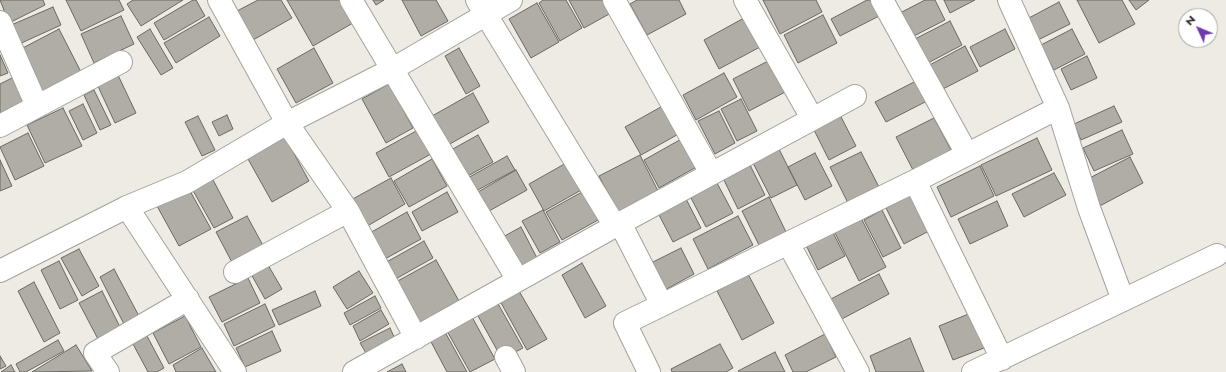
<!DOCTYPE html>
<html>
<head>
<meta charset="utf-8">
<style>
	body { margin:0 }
	#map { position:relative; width:1226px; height:372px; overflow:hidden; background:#edebe4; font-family:Jost,sans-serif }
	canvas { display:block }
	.north { position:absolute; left:1178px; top:8px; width:40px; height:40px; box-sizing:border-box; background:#fff; border:1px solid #a6a6a5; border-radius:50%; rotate:314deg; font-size:11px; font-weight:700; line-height:16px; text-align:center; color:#21201e }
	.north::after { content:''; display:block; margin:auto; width:14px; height:18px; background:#7138af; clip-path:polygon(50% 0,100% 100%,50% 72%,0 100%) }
</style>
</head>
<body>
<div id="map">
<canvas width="1226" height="372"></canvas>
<div class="north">N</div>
</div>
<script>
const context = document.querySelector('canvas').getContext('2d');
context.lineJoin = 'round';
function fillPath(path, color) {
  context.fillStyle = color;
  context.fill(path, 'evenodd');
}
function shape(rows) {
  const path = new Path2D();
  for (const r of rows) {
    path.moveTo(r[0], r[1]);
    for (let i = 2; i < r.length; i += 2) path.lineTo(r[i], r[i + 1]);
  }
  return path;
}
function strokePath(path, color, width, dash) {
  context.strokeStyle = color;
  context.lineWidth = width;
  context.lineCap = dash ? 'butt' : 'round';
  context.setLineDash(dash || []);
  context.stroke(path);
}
const building = shape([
	[0,0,43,0,45,5,9,23,0,0],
	[66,0,119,0,124,10,81,31,66,0],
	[133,0,183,0,141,26,127,4,133,0],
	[193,0,196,0,205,16,164,40,154,23,193,0],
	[258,0,281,0,292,18,253,40,237,11,258,0],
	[287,0,340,0,353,23,313,46,287,0],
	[373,0,384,0,376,5,373,0],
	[402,0,436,0,448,21,421,36,402,0],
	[543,0,566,0,582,28,560,41,539,3,543,0],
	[569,0,604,0,611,13,584,28,569,0],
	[637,0,679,0,686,14,647,35,630,4,637,0],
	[763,0,816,0,822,12,780,34,763,0],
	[867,0,873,0,881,15,840,36,831,19,867,0],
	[925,0,935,0,945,20,912,37,900,13,925,0],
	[944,0,975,0,950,13,944,0],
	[1077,0,1122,0,1135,24,1099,43,1077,0],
	[1129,0,1149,0,1136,10,1129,0],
	[1059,2,1070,24,1038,40,1027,19,1059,2],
	[537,3,559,42,531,58,509,19,537,3],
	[53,7,61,25,17,45,9,26,53,7],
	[823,15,837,43,798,63,784,35,823,15],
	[121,16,134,44,94,63,81,34,121,16],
	[209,17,220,36,176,63,164,43,209,17],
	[744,18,760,47,719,69,704,40,744,18],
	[950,21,962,45,926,64,913,40,950,21],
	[59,29,81,72,42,93,19,50,59,29],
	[150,29,173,68,161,75,137,37,150,29],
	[1005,29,1015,49,980,67,970,47,1005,29],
	[1072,29,1085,54,1054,70,1041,45,1072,29],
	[965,46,978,71,939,91,926,67,965,46],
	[314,48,333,83,296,103,277,69,314,48],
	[459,48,480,86,466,94,445,56,459,48],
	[0,55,8,73,0,76,0,55],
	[1087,56,1097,78,1071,90,1061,69,1087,56],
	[772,59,789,90,749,111,733,79,772,59],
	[117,73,136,113,115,123,96,82,117,73],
	[724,73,737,97,696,120,683,95,724,73],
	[16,76,29,104,2,117,0,112,0,84,16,76],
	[916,81,927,101,886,122,875,102,916,81],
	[389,84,413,128,386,143,362,99,389,84],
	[94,90,111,125,100,130,84,95,94,90],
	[473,93,489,122,448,145,432,116,473,93],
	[741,99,757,131,737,141,721,109,741,99],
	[668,103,684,131,641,155,625,127,668,103],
	[83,104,97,133,83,140,69,111,83,104],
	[1114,106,1122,122,1081,140,1074,124,1114,106],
	[63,108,82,146,45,163,27,125,63,108],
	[719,111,735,143,715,154,698,121,719,111],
	[227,115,233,129,219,136,212,122,227,115],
	[840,115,856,146,829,160,813,128,840,115],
	[198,116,215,150,202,156,185,122,198,116],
	[934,118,952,152,914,172,896,137,934,118],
	[418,130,431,154,389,177,376,153,418,130],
	[1122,130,1133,154,1094,171,1083,148,1122,130],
	[28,133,44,166,15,180,0,147,28,133],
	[478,135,493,162,466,177,451,150,478,135],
	[285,137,309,181,272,202,248,159,285,137],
	[685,137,700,165,659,188,644,160,685,137],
	[1037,138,1052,170,996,196,981,165,1037,138],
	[779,149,797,185,771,198,753,163,779,149],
	[861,152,880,189,849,205,830,167,861,152],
	[815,153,832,186,805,200,788,167,815,153],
	[640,155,658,191,618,212,599,176,640,155],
	[507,156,515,170,474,192,466,179,507,156],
	[1130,157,1143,183,1096,208,1082,182,1130,157],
	[432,159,447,186,409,207,394,181,432,159],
	[0,160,12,186,0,191,0,160],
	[568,162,583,189,544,211,529,184,568,162],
	[749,163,765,195,738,209,722,176,749,163],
	[980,166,994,196,951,217,937,187,980,166],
	[516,170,527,190,489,211,478,192,516,170],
	[1054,173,1066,195,1024,217,1012,194,1054,173],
	[211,176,233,218,214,228,191,187,211,176],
	[391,178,405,204,364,228,349,201,391,178],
	[717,183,733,213,706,227,690,196,717,183],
	[189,189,211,229,179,246,157,206,189,189],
	[447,192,458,212,422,231,412,212,447,192],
	[582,192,598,220,562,240,546,212,582,192],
	[913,194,931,230,904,244,886,208,913,194],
	[685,197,701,228,673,242,657,211,685,197],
	[769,197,787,234,760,247,742,211,769,197],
	[997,201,1008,226,970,244,958,219,997,201],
	[543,210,560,242,540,253,522,221,543,210],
	[882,210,901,248,883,257,864,220,882,210],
	[407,212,421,239,383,260,368,234,407,212],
	[247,216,266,251,235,268,216,232,247,216],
	[738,216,753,245,708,269,693,239,738,216],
	[861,218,886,267,859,281,834,231,861,218],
	[521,227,537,258,517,269,501,238,521,227],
	[830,227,845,256,818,270,804,241,830,227],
	[424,241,433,258,392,281,383,264,424,241],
	[681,248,694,274,663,291,649,264,681,248],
	[79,249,99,286,82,296,61,258,79,249],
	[436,260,459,301,418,324,394,283,436,260],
	[59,261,78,300,60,309,41,270,59,261],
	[582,263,606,306,585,318,562,275,582,263],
	[268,265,282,289,265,299,251,274,268,265],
	[114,269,140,318,125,326,100,277,114,269],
	[359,271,373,293,347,309,333,287,359,271],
	[748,274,774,323,742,340,717,291,748,274],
	[879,274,889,294,840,320,829,300,879,274],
	[248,278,260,303,222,322,209,297,248,278],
	[34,282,60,333,44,342,18,291,34,282],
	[102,291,121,329,99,341,79,303,102,291],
	[315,291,321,306,279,325,272,310,315,291],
	[519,291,547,339,527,350,500,301,519,291],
	[375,296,381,308,350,325,344,313,375,296],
	[497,302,523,348,502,359,477,314,497,302],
	[265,304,275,326,234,346,224,324,265,304],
	[381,310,389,324,360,341,353,326,381,310],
	[971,313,984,348,953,360,939,326,971,313],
	[185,316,201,347,169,364,153,333,185,316],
	[472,317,495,359,470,372,447,331,472,317],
	[390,328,395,339,366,353,360,343,390,328],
	[272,331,281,351,245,367,236,348,272,331],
	[445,332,467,372,447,372,430,340,445,332],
	[825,334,836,357,806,372,793,372,785,355,825,334],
	[147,336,164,368,157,372,148,372,133,344,147,336],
	[910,338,924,372,876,372,870,356,910,338],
	[58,340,64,351,26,372,20,372,16,364,58,340],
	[720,344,733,368,726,372,672,372,671,369,720,344],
	[76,345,92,371,32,372,76,345],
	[202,348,216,372,176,372,173,365,202,348],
	[775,352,785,372,739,372,738,371,775,352],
	[0,356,6,366,0,369,0,356],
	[402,364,406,372,387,372,402,364],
	[11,365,15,372,1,372,11,365]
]);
fillPath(building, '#afada6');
strokePath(building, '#6b6963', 1);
const street = shape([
	[219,0,287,123,348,211,416,338],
	[351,0,518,280],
	[477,0,615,226],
	[614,0,711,173],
	[745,0,812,118],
	[882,0,967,154],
	[1009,0,1058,108,1089,208,1123,300],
	[0,22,37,106],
	[0,126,121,62],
	[915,181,1002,359],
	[127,207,235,372],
	[620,223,662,305],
	[788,243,858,372],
	[235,272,348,211],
	[506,357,514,372],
	[108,372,95,353,188,299],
	[354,372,615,226,855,96],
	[649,372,625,323,915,181,1058,108],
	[973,372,1217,255]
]);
const secondary = shape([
	[0,271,127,207,187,182,287,123,391,70,511,0]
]);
strokePath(street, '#a4a29c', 24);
strokePath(secondary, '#a4a29c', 24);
strokePath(street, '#fff', 22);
strokePath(secondary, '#fff', 22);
</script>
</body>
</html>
